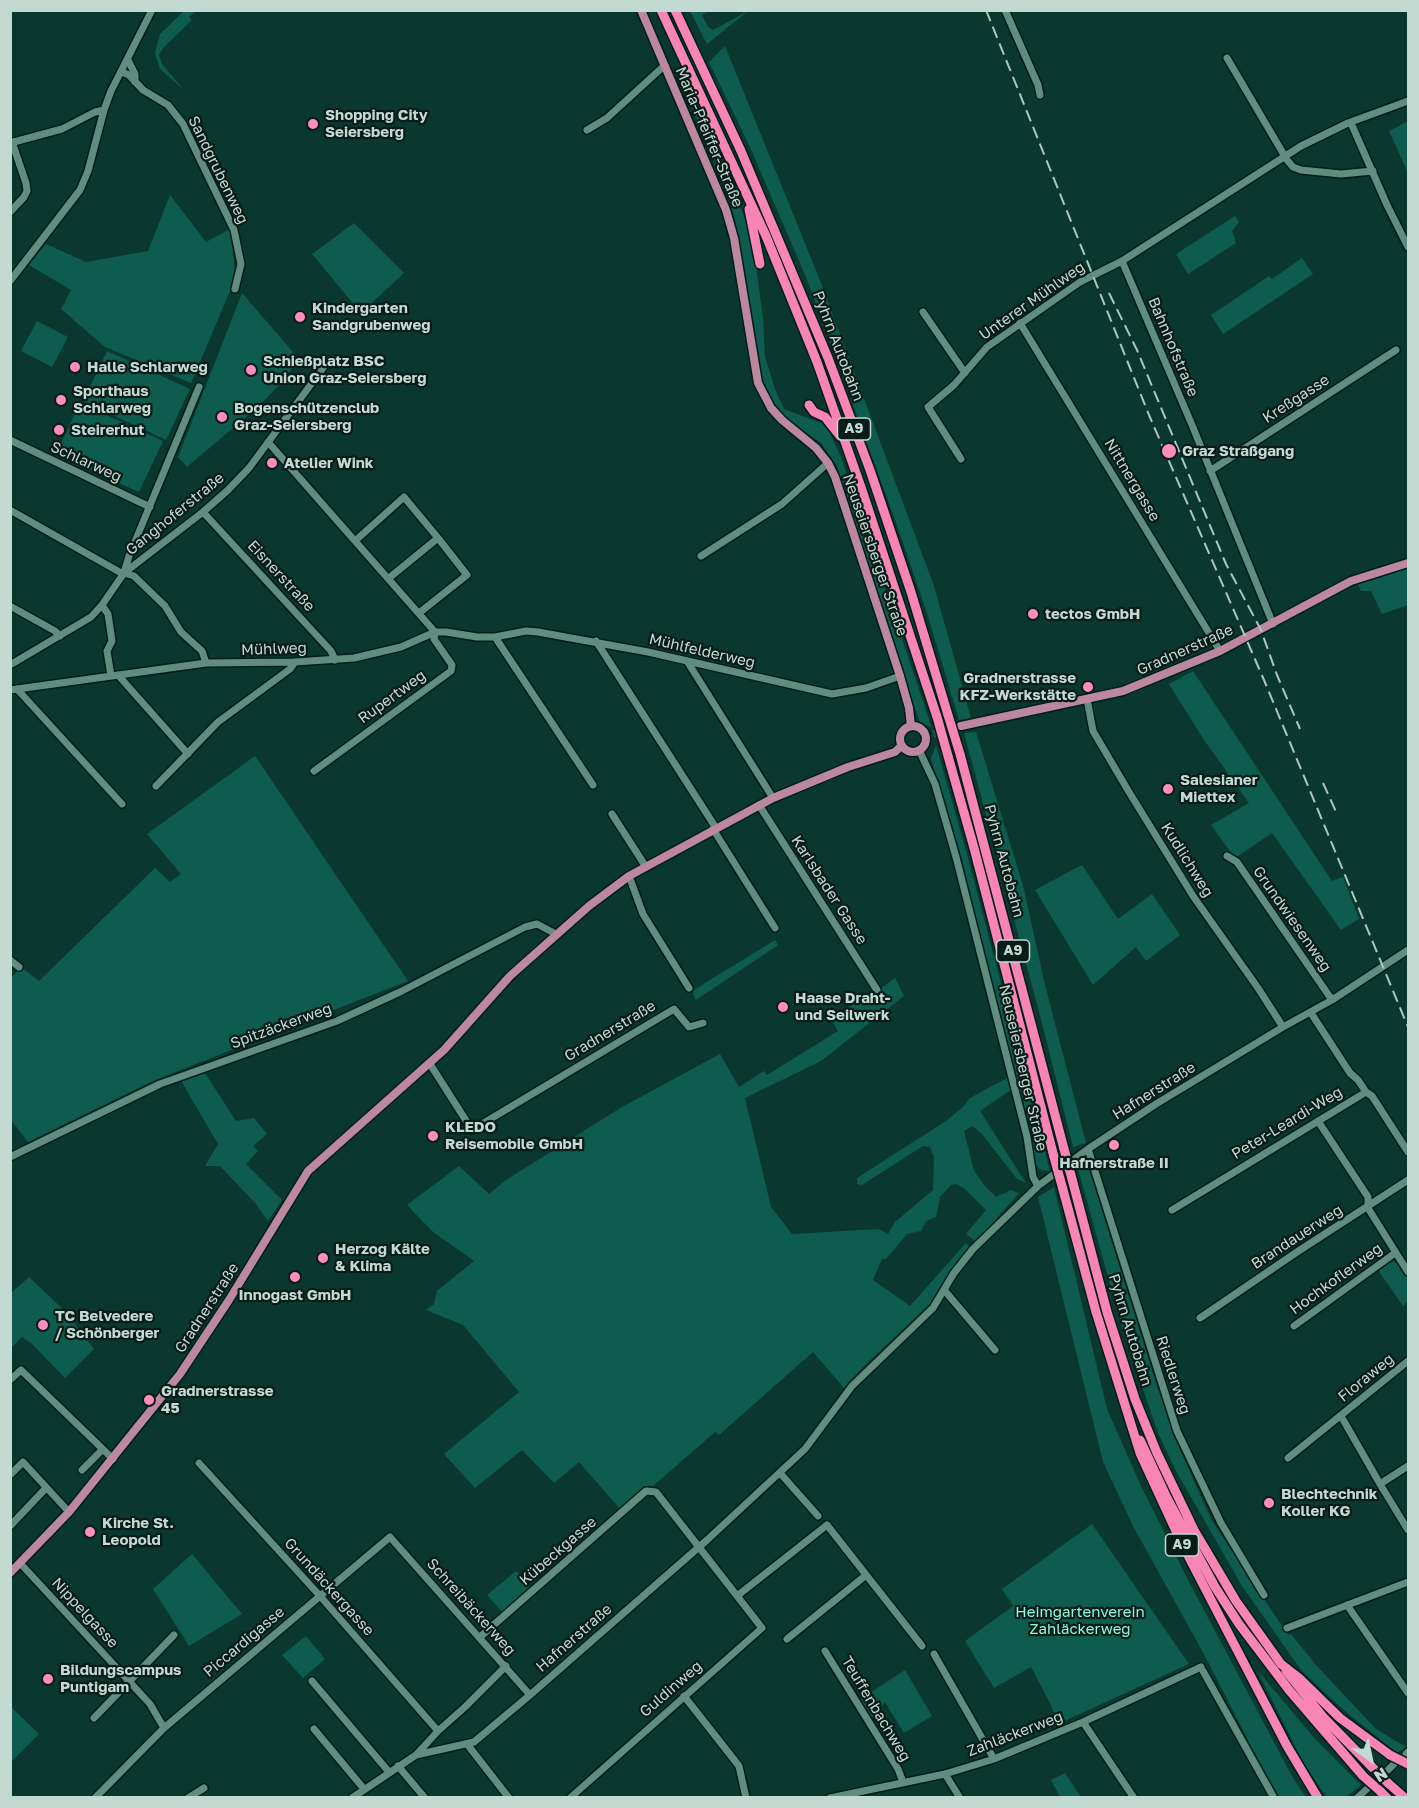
<!DOCTYPE html>
<html>
<head>
<meta charset="utf-8">
<style>
	body { margin:0 }
	#map { position:relative; width:1419px; height:1808px; overflow:hidden; background:#0a382e; font-family:"Golos Text",sans-serif }
	canvas { display:block }
	.frame { position:absolute; inset:0; border:12px solid #c3dad3; pointer-events:none }
	.north { position:absolute; left:1341px; top:1730px; width:60px; height:60px; -webkit-text-stroke:4px #0a1c17; paint-order:stroke; rotate:147deg; font-size:16px; font-weight:700; line-height:24px; text-align:center; color:#c3dad3 }
	.north::after { content:''; display:block; margin:auto; width:21px; height:27px; background:#c3dad3; clip-path:polygon(50% 0,100% 100%,50% 72%,0 100%) }
</style>
</head>
<body>
<div id="map">
<canvas width="1419" height="1808"></canvas>
<div class="frame"></div>
<div class="north">N</div>
</div>
<script>
const context = document.querySelector('canvas').getContext('2d');
context.lineJoin = 'round';
function fillPath(path, color) {
  context.fillStyle = color;
  context.fill(path, 'evenodd');
}
function shape(rows) {
  const path = new Path2D();
  for (const r of rows) {
    if (r.length === 3) {
      path.moveTo(r[0] + r[2], r[1]);
      path.arc(r[0], r[1], r[2], 0, 2 * Math.PI);
      continue;
    }
    path.moveTo(r[0], r[1]);
    for (let i = 2; i < r.length; i += 2) path.lineTo(r[i], r[i + 1]);
  }
  return path;
}
function strokePath(path, color, width, dash) {
  context.strokeStyle = color;
  context.lineWidth = width;
  context.lineCap = dash ? 'butt' : 'round';
  context.setLineDash(dash || []);
  context.stroke(path);
}
function drawText(font, color, halo, rows, align = 'center') {
  context.font = font + ' "Golos Text",sans-serif';
  context.lineWidth = 4.5;
  context.setLineDash([]);
  context.textBaseline = 'middle';
  context.strokeStyle = halo;
  context.fillStyle = color;
  for (const [text, x, y, turn = 0] of rows) {
    context.save();
    context.translate(x, y);
    context.rotate((+turn || 0) * Math.PI / 180);
    context.textAlign = isNaN(turn) ? turn : align;
    if (halo) context.strokeText(text, 0, 0);
    context.fillText(text, 0, 0);
    context.restore();
  }
}
fillPath(shape([
	[185,10,196,11,189,17,192,20,163,48,159,55,162,64,184,90,160,69,155,53,160,34],
	[690,11,709,11,702,15,708,27,713,30,748,11,707,44],
	[725,46,819,278,934,586,971,718,959,720,927,613,894,517,806,277,749,145,709,62],
	[694,113,699,115,744,216,755,259,763,318,765,357,775,389,784,409,826,425,841,457,932,728,920,722,914,706,837,466,821,443,790,421,778,409,763,385,735,219,725,185],
	[1408,121,1408,173,1389,131],
	[170,195,206,242,230,229,236,277,191,383,105,347,61,309,71,290,29,265,46,244,86,262,148,251],
	[1235,216,1239,222,1232,231,1236,243,1188,274,1176,254],
	[354,223,404,273,361,313,312,254],
	[1302,258,1313,274,1223,334,1211,315,1269,276,1272,279],
	[242,293,299,359,283,381,259,406,187,467,178,457],
	[37,321,68,337,52,367,21,351],
	[107,351,190,389,166,440,83,401],
	[80,403,163,441,139,492,56,454],
	[1408,568,1408,605,1382,614,1371,591,1361,591,1358,584],
	[1193,671,1332,881,1343,877,1359,919,1341,930,1272,833,1235,858,1211,825,1249,803,1204,740,1169,684],
	[976,732,1024,889,1044,981,1086,1143,1073,1147,1042,1023,964,733],
	[936,745,970,865,1050,1171,1040,1170,1035,1163,1007,1041,971,900,931,758],
	[255,756,408,981,155,1080,28,1142,11,1120,10,979,21,967,39,981,155,868,170,882,181,874,147,834],
	[1082,865,1118,919,1152,894,1180,935,1146,961,1136,947,1093,985,1035,890],
	[775,940,778,945,696,1000,693,994,694,990],
	[895,978,904,996,821,1061,745,1098,771,1207,792,1234,879,1229,888,1234,895,1222,933,1190,934,1157,930,1147,923,1146,862,1185,857,1184,857,1178,946,1121,963,1107,970,1098,1009,1077,1012,1089,980,1111,1026,1183,1017,1179,982,1134,972,1126,964,1131,974,1171,984,1185,996,1197,1011,1190,1019,1193,976,1242,966,1234,986,1210,965,1189,956,1184,951,1185,940,1197,936,1217,926,1221,921,1231,907,1234,886,1259,882,1259,873,1280,910,1306,966,1243,969,1247,947,1277,936,1298,860,1370,844,1388,813,1352,719,1435,715,1432,653,1486,648,1486,621,1510,579,1462,554,1483,522,1450,475,1488,444,1454,519,1392,463,1325,426,1310,434,1304,437,1291,474,1261,432,1231,407,1205,459,1166,489,1194,506,1180,622,1107,720,1054,739,1087,764,1071,767,1075,838,1031,833,1022,834,1017,859,1001,861,1002,875,995,876,992],
	[203,1070,236,1121,254,1118,267,1134,253,1146,258,1151,246,1164,282,1200,268,1221,256,1204,220,1166,205,1166,218,1144,180,1079],
	[1083,1165,1089,1169,1155,1380,1180,1450,1212,1521,1288,1635,1291,1634,1316,1665,1376,1729,1406,1747,1397,1753,1340,1707,1301,1670,1242,1586,1176,1471,1158,1433,1123,1331,1078,1169],
	[1054,1187,1107,1409,1141,1486,1188,1580,1293,1778,1306,1797,1277,1797,1206,1658,1133,1526,1103,1462,1038,1197],
	[1391,1261,1397,1263,1408,1278,1408,1301,1403,1306,1378,1270],
	[29,1277,67,1313,94,1349,65,1378,31,1343,22,1337,11,1348,11,1293],
	[1092,1524,1189,1664,1058,1724,1050,1703,1031,1667,994,1688,965,1641,1013,1606,1002,1589],
	[192,1554,242,1614,189,1646,153,1589],
	[516,1571,532,1589,503,1613,487,1595],
	[306,1636,325,1659,303,1678,282,1655],
	[905,1670,932,1716,904,1733,885,1702,870,1720,859,1700],
	[1257,1670,1316,1740,1361,1785,1346,1797,1327,1797,1321,1789,1303,1762],
	[11,1707,39,1734,11,1762,10,1707],
	[1065,1773,1081,1797,1060,1797,1051,1780]
]), '#0e5c4d');
strokePath(shape([
	[933,734,959,727]
]), '#265047', 8, [8, 4]);
const minor = shape([
	[1005,10,1038,85,1040,95],
	[1227,58,1287,160,1293,167,1301,170,1341,174,1373,171],
	[128,60,135,74,135,82],
	[122,72,129,75,143,90,168,105,183,124,234,230,241,264,235,289],
	[1351,123,1387,205,1408,247],
	[587,130,607,118,665,65],
	[10,143,62,129,95,112,104,110],
	[10,212,24,197,27,191,26,183,12,142],
	[1122,261,1192,425,1273,624],
	[10,281,80,190,88,171,104,110,111,91,152,10],
	[923,312,965,373],
	[1020,323,1220,651],
	[199,387,129,556,124,573,134,576,165,606,181,632,202,651,206,663],
	[10,440,150,507],
	[268,442,435,632],
	[961,459,928,407,954,385,987,347,1080,282,1122,261,1301,146,1348,123,1408,101],
	[1210,471,1396,350],
	[10,510,123,574],
	[203,512,331,651,335,660],
	[355,541,404,497,438,538,389,578],
	[701,556,782,504,828,463],
	[102,605,108,614,112,641,107,651,111,676],
	[10,606,55,631,60,636],
	[419,613,467,575,438,538],
	[495,637,593,785],
	[596,641,716,828],
	[687,661,773,798],
	[10,665,91,617,102,605,124,573,203,512,228,490,249,468,329,360],
	[118,675,188,754],
	[17,689,122,804],
	[10,690,206,663,295,662,354,658,401,647,435,632,446,632,477,637,495,637,526,631,538,632,648,652,832,694,866,688,900,676],
	[1087,699,1093,731,1129,792,1193,896,1258,988,1283,1027],
	[919,750,935,784,956,857,1027,1137,1033,1177,1038,1186],
	[314,771,451,671,452,665,434,639,435,632],
	[156,786,218,722,290,669,295,662],
	[759,805,877,990],
	[612,814,646,867],
	[713,829,775,928],
	[1227,856,1237,862,1332,1000],
	[629,876,643,914,689,988],
	[10,960,19,967],
	[430,1064,472,1130,674,1009,689,1027,703,1023],
	[1366,1092,1372,1096,1408,1152],
	[1318,1121,1368,1197,1368,1208,1408,1272],
	[1088,1149,1177,1431,1221,1523,1264,1595],
	[10,1157,160,1084,337,1021,402,991,525,927,537,924,556,934],
	[1172,1210,1366,1092,1358,1080,1350,1073,1311,1013],
	[945,1291,995,1350],
	[1200,1318,1297,1252,1408,1180],
	[1294,1326,1395,1253],
	[10,1380,21,1370,113,1459],
	[1341,1416,1380,1484,1408,1466],
	[1288,1458,1408,1361],
	[199,1463,320,1596,438,1731],
	[82,1470,102,1450],
	[780,1473,818,1516],
	[10,1475,23,1462,69,1512],
	[1380,1484,1408,1530],
	[10,1526,46,1488],
	[20,1563,150,1704,164,1728],
	[737,1596,827,1525,922,1646],
	[1347,1605,1408,1693],
	[1287,1628,1408,1582],
	[480,1637,646,1491,656,1492,762,1628,570,1798],
	[787,1639,865,1576],
	[825,1651,898,1769,903,1782],
	[934,1654,994,1759],
	[1203,1671,1274,1798],
	[312,1681,389,1772],
	[684,1696,739,1766,746,1798],
	[94,1718,174,1635],
	[1083,1722,1134,1798],
	[314,1729,364,1789],
	[467,1744,509,1798],
	[1406,1754,1408,1752],
	[416,1755,438,1731,465,1707,506,1666],
	[398,1766,425,1798],
	[1388,1770,1395,1763],
	[945,1774,960,1798],
	[95,1798,164,1728,390,1537,530,1695],
	[188,1798,204,1788],
	[352,1798,416,1755,474,1742,530,1695,707,1540,805,1449,852,1386,933,1308,954,1273,973,1249,1038,1186,1088,1149,1156,1104,1283,1027,1332,1000,1408,950],
	[830,1798,945,1774,994,1759,1083,1722,1201,1667],
	[1357,1798,1368,1788]
]);
const major = shape([
	[641,10,726,210,734,238,758,383,771,408,782,420,816,448,828,463,835,477,900,676,909,708,911,726],
	[913,739,13],
	[961,726,1123,691,1220,651,1351,581,1408,563],
	[10,1573,69,1512,180,1374,229,1300,308,1171,444,1050,510,976,589,906,629,876,773,798,848,767,895,752,901,746]
]);
const highway = shape([
	[661,10,766,236,817,362,862,490,937,717],
	[675,10,741,151,828,358,870,470,911,592,948,715],
	[749,209,760,264],
	[809,405,814,412,825,417,840,436],
	[960,754,1064,1149],
	[948,756,974,848,1054,1157],
	[1072,1179,1107,1312,1135,1399,1157,1453,1194,1530,1236,1601,1281,1664,1299,1678,1340,1718,1390,1755],
	[1062,1186,1096,1312,1140,1453,1182,1544,1287,1746,1318,1798],
	[1140,1440,1167,1498,1215,1587,1239,1624,1289,1690,1363,1776],
	[1286,1671,1324,1718,1372,1767],
	[1388,1783,1405,1798],
	[1380,1791,1387,1798]
]);
strokePath(minor, '#001e17', 10);
strokePath(major, '#001e17', 11);
strokePath(highway, '#001e17', 12);
strokePath(minor, '#618d80', 7);
strokePath(major, '#bc889f', 8);
strokePath(highway, '#f885b4', 9);
strokePath(shape([
	[986,10,1149,415,1264,680,1408,1027],
	[1109,293,1137,350,1226,564,1261,630,1277,675,1300,729],
	[1323,783,1337,814]
]), '#adc7bf', 2, [12, 6]);
const highwayBridge = shape([
	[948,715,960,754],
	[937,717,948,756],
	[1064,1149,1072,1179],
	[1054,1157,1062,1186],
	[1390,1755,1408,1764],
	[1372,1767,1388,1783],
	[1363,1776,1380,1791]
]);
strokePath(highwayBridge, '#001e17', 12, []);
strokePath(highwayBridge, '#f885b4', 9);
for (const [x, y, r, color] of [
	[313,124,6,"#fe8ebb"],
	[300,317,6,"#fe8ebb"],
	[75,367,6,"#fe8ebb"],
	[251,370,6,"#fe8ebb"],
	[61,400,6,"#fe8ebb"],
	[222,417,6,"#fe8ebb"],
	[59,430,6,"#fe8ebb"],
	[1169,451,8,"#fe8ebb"],
	[272,463,6,"#fe8ebb"],
	[1033,614,6,"#fe8ebb"],
	[1088,687,6,"#fe8ebb"],
	[1168,789,6,"#fe8ebb"],
	[783,1007,6,"#fe8ebb"],
	[433,1136,6,"#fe8ebb"],
	[1114,1145,6,"#fe8ebb"],
	[323,1258,6,"#fe8ebb"],
	[295,1277,6,"#fe8ebb"],
	[43,1325,6,"#fe8ebb"],
	[149,1400,6,"#fe8ebb"],
	[1269,1503,6,"#fe8ebb"],
	[90,1532,6,"#fe8ebb"],
	[48,1679,6,"#fe8ebb"]
]) {
  const dot = new Path2D();
  dot.arc(x, y, r, 0, 2 * Math.PI);
  context.fillStyle = color;
  context.fill(dot);
  strokePath(dot, '#0a1c17', 2);
}
for (const [x, y, w] of [
	[854,429,33],
	[1013,951,33],
	[1182,1545,33]
]) {
  const box = new Path2D();
  box.roundRect(x - w / 2, y - 11, w, 22, 4.5);
  context.fillStyle = '#0a1c17';
  context.fill(box);
  strokePath(box, '#c3dad3', 1.5);
}
drawText('bold 14px', '#c3dad3', null, [
	["A9",854,429],
	["A9",1013,951],
	["A9",1182,1545]
]);
drawText('bold 15px', '#c3dad3', '#0a1c17', [
	["Shopping City",325,115],
	["Seiersberg",325,132],
	["Kindergarten",312,308],
	["Sandgrubenweg",312,325],
	["Schießplatz BSC",263,361],
	["Union Graz-Seiersberg",263,378],
	["Halle Schlarweg",87,367],
	["Sporthaus",73,391],
	["Schlarweg",73,408],
	["Bogenschützenclub",234,408],
	["Graz-Seiersberg",234,425],
	["Steirerhut",71,430],
	["Graz Straßgang",1182,451],
	["Atelier Wink",284,463],
	["tectos GmbH",1045,614],
	["Gradnerstrasse",1076,678,"right"],
	["KFZ-Werkstätte",1076,695,"right"],
	["Salesianer",1180,780],
	["Miettex",1180,797],
	["Haase Draht-",795,998],
	["und Seilwerk",795,1015],
	["KLEDO",445,1127],
	["Reisemobile GmbH",445,1144],
	["Hafnerstraße II",1114,1163,"center"],
	["Herzog Kälte",335,1249],
	["& Klima",335,1266],
	["Innogast GmbH",295,1295,"center"],
	["TC Belvedere",55,1316],
	["/ Schönberger",55,1333],
	["Gradnerstrasse",161,1391],
	["45",161,1408],
	["Blechtechnik",1281,1494],
	["Koller KG",1281,1511],
	["Kirche St.",102,1523],
	["Leopold",102,1540],
	["Bildungscampus",60,1670],
	["Puntigam",60,1687]
], 'left');
drawText('15px', '#c3dad3', '#0a1c17', [
	["Maria-Pfeiffer-Straße",709,137,67],
	["Sandgrubenweg",218,170,64],
	["Unterer Mühlweg",1032,301,-35],
	["Pyhrn Autobahn",838,346,69],
	["Bahnhofstraße",1173,347,67],
	["Kreßgasse",1296,399,-33],
	["Schlarweg",86,462,25],
	["Nittnergasse",1132,480,59],
	["Ganghoferstraße",175,514,-39],
	["Neuseiersberger Straße",875,555,71],
	["Eisnerstraße",281,576,47],
	["Mühlweg",274,649,-2],
	["Gradnerstraße",1185,650,-24],
	["Mühlfelderweg",702,651,13],
	["Rupertweg",392,697,-36],
	["Kudlichweg",1187,860,58],
	["Pyhrn Autobahn",1004,861,75],
	["Karlsbader Gasse",829,890,57],
	["Grundwiesenweg",1292,919,55],
	["Spitzäckerweg",281,1026,-20],
	["Gradnerstraße",610,1031,-31],
	["Neuseiersberger Straße",1023,1068,77],
	["Hafnerstraße",1154,1091,-32],
	["Peter-Leardi-Weg",1287,1123,-31],
	["Brandauerweg",1297,1237,-33],
	["Hochkoflerweg",1336,1279,-36],
	["Gradnerstraße",207,1308,-57],
	["Pyhrn Autobahn",1130,1330,73],
	["Riedlerweg",1173,1375,72],
	["Floraweg",1366,1378,-39],
	["Kübeckgasse",558,1551,-41],
	["Grundäckergasse",329,1587,48],
	["Schreibäckerweg",471,1607,48],
	["Nippelgasse",85,1613,47],
	["Hafnerstraße",574,1638,-41],
	["Piccardigasse",244,1642,-40],
	["Guldinweg",671,1689,-41],
	["Teuffenbachweg",876,1709,59],
	["Zahläckerweg",1015,1734,-21]
]);
drawText('15px', '#8dfadf', '#0a1c17', [
	["Heimgartenverein",1080,1612],
	["Zahläckerweg",1080,1629]
]);
</script>
</body>
</html>
